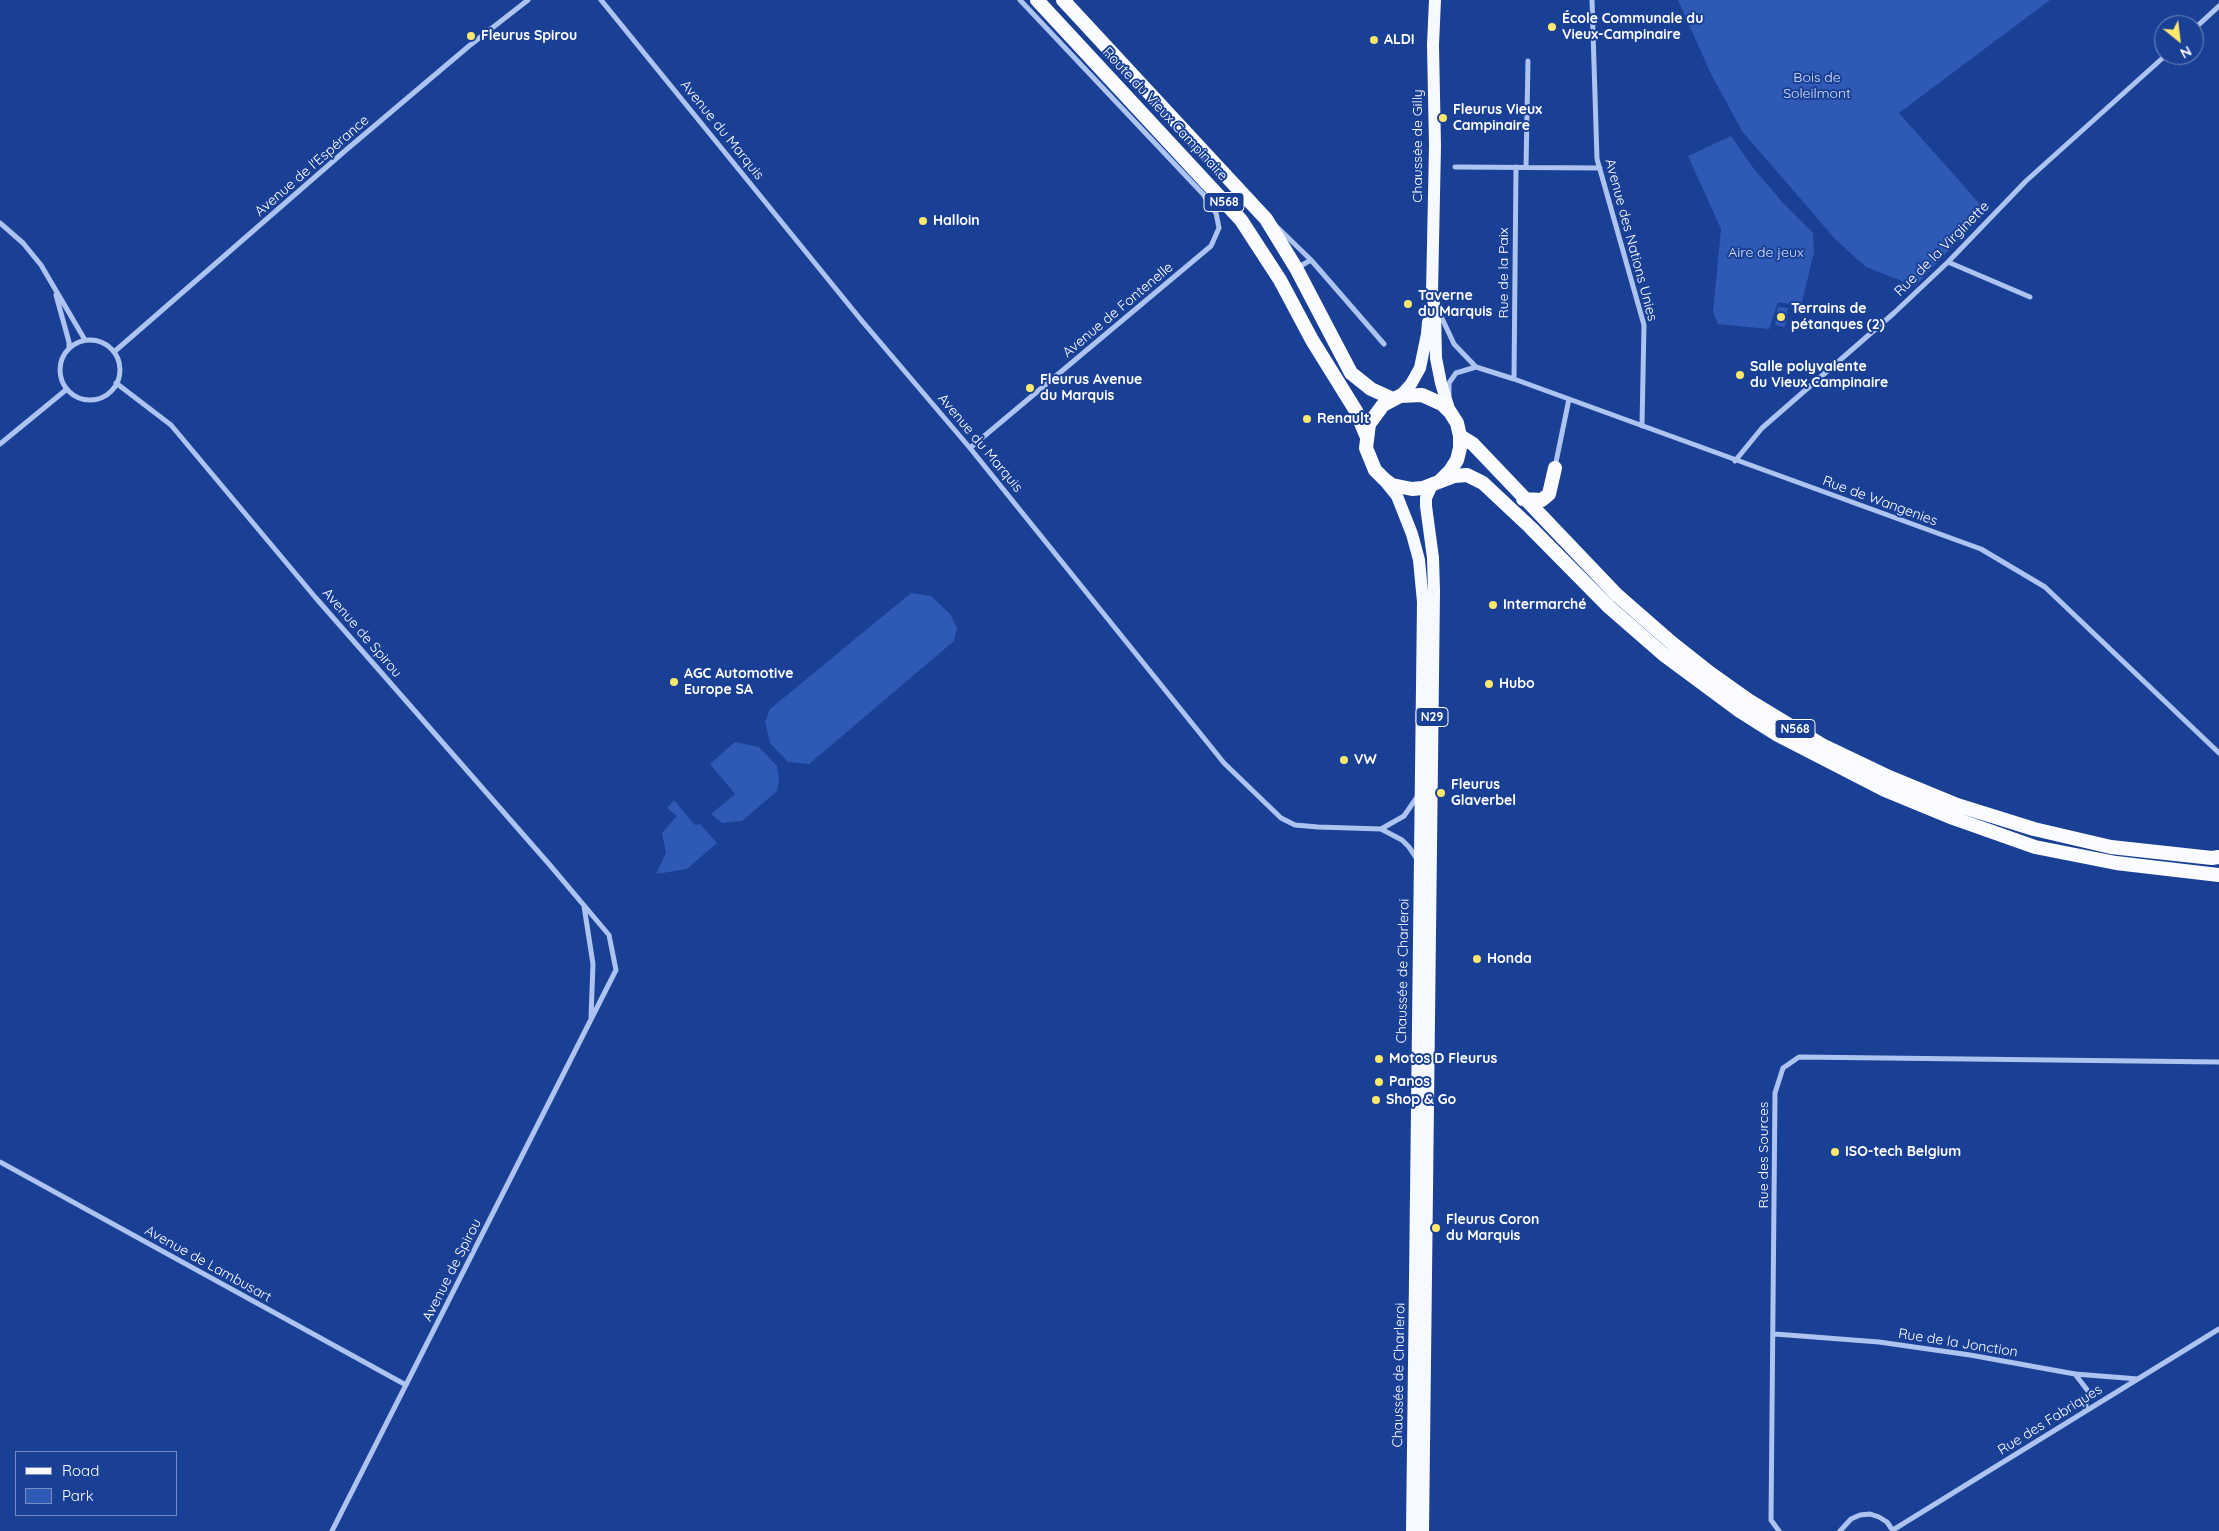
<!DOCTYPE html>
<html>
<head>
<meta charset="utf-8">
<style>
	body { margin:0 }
	#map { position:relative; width:2219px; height:1531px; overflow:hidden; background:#1a4096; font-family:Quicksand,sans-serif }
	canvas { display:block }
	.legend { position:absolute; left:15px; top:1451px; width:162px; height:65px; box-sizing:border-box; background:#1a4096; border:1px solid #768cc0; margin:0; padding:6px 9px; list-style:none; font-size:15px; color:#fff }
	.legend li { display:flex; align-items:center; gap:10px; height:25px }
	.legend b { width:25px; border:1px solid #768cc0 }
	.north { position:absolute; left:2154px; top:15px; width:50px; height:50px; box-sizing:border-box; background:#1a4096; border:1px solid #768cc0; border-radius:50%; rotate:151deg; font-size:14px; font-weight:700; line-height:20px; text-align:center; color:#fff }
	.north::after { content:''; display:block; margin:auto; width:18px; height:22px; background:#ffe86c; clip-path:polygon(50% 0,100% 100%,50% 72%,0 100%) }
</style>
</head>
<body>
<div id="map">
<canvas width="2219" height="1531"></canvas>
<ul class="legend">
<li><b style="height:6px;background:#f6f9ff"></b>Road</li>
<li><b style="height:14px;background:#2e59b4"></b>Park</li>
</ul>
<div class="north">N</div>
</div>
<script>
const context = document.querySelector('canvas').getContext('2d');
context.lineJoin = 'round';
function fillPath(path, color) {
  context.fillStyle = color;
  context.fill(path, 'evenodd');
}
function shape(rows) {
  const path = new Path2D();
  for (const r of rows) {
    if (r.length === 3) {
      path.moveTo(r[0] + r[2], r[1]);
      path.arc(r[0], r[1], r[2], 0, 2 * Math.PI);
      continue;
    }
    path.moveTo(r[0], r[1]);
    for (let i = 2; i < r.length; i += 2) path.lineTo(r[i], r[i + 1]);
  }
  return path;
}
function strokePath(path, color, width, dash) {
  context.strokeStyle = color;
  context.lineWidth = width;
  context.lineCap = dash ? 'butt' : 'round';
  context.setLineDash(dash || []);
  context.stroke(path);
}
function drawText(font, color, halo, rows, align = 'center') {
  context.font = font + ' Quicksand,sans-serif';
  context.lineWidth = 4;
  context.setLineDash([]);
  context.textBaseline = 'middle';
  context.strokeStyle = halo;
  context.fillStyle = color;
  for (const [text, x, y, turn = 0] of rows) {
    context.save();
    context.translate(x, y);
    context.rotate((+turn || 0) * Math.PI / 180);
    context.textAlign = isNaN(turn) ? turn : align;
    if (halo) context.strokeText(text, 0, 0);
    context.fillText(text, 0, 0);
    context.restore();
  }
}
fillPath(shape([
	[1678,0,2050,0,1899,113,1986,211,1915,286,1866,267,1836,240,1742,131,1711,74],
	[1731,136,1754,169,1783,203,1813,233,1814,252,1801,306,1778,302,1769,329,1718,324,1713,312,1721,229,1688,156],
	[1778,307,1788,308,1785,327,1775,325],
	[911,593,931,596,950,614,957,628,954,641,809,764,788,762,770,743,765,722,770,709],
	[735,742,759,747,777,766,779,780,777,791,742,821,722,823,711,814,735,794,710,764],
	[674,800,695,825,700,824,717,843,687,869,656,874,666,853,662,833,677,816,667,808]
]), '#2e59b4');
strokePath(shape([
	[601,0,862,321,970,448,1224,763,1281,818,1295,825,1318,827,1381,829,1402,840,1409,847,1417,859],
	[1592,0,1597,159,1644,325,1642,426],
	[2194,29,2219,6],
	[1455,167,1600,168],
	[1526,167,1528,61],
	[0,223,23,243,41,265,85,340],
	[1274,224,1311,260,1297,268],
	[1311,260,1384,344],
	[1948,262,2030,297],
	[56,295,69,342,69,348],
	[1439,312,1454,344,1476,367,1514,379,1981,549,2045,587,2219,753],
	[90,370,30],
	[114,352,346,150,469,46,528,0],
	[1514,379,1516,167],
	[116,383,171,425,315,597,549,864,609,935,616,970,332,1531],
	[1449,395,1449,383,1456,373,1476,367],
	[0,444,67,389],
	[970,448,1211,246,1219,228,1216,213,1203,194,1020,0],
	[1735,461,1762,428,1894,313,1948,262,2026,181,2166,55],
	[1555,467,1569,399],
	[1381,829,1404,816,1417,797],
	[584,906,593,964,591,1017],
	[0,1162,406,1385],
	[1775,1334,1879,1342,1970,1355,2075,1374,2138,1379],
	[2075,1374,2088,1391,2085,1411],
	[1893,1530,2219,1329],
	[1779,1531,1771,1520,1775,1093,1783,1068,1799,1057,2219,1062],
	[1840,1531,1851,1519,1860,1515,1870,1514,1879,1517,1887,1522,1893,1531]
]), '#adc3f0', 5);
strokePath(shape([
	[1435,0,1433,45,1435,146,1432,293,1435,311,1436,358,1441,383,1450,412],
	[1400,396,1411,384,1420,368,1427,334,1428,322],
	[1384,480,1397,496,1412,534,1419,560,1423,602,1412,1531],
	[1423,1531,1434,591,1433,558,1426,506,1426,498,1432,485]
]), '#f6f9ff', 12);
strokePath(shape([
	[1037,0,1241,220,1280,280,1312,340,1356,411,1366,435],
	[1063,0,1266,219,1296,268,1351,373,1371,389,1393,399],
	[1460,436,1473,444,1617,595,1672,643,1710,673,1748,700,1822,745,1889,777,1957,805,2034,829,2111,847,2212,858,2219,857],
	[1441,480,1450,471,1457,460,1460,448,1460,436,1457,423,1450,412,1442,404,1422,395,1400,396,1383,405,1369,424,1366,448,1375,470,1384,479,1392,485,1412,489,1423,488,1454,476,1467,475,1483,483,1530,527,1609,607,1663,654,1740,711,1778,735,1885,790,1953,818,2035,847,2116,863,2219,875],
	[1523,499,1542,500,1549,494,1555,468]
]), '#fafcff', 14);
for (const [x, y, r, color] of [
	[1552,27,5,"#ffe86c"],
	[471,36,5,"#ffe86c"],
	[1374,40,5,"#ffe86c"],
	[1443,118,5,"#ffe86c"],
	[923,221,5,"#ffe86c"],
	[1408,304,5,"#ffe86c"],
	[1781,317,5,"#ffe86c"],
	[1740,375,5,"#ffe86c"],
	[1030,388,5,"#ffe86c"],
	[1307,419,5,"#ffe86c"],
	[1493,605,5,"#ffe86c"],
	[674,682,5,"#ffe86c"],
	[1489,684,5,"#ffe86c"],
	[1344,760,5,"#ffe86c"],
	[1441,793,5,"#ffe86c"],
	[1477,959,5,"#ffe86c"],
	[1379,1059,5,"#ffe86c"],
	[1379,1082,5,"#ffe86c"],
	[1376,1100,5,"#ffe86c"],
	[1835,1152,5,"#ffe86c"],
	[1436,1228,5,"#ffe86c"]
]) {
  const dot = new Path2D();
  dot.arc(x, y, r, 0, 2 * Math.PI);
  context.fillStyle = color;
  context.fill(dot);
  strokePath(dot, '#1a4096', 2);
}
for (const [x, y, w] of [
	[1224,202,40],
	[1432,717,32],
	[1795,729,40]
]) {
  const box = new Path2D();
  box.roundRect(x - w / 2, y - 9.5, w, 19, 4);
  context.fillStyle = '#1a4096';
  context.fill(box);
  strokePath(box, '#fff', 1);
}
drawText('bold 12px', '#fff', null, [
	["N568",1224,202],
	["N29",1432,717],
	["N568",1795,729]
]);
drawText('bold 14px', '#fff', '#1a4096', [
	["École Communale du",1562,19],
	["Vieux-Campinaire",1562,35],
	["Fleurus Spirou",481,36],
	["ALDI",1384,40],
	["Fleurus Vieux",1453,110],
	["Campinaire",1453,126],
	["Halloin",933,221],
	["Taverne",1418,296],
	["du Marquis",1418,312],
	["Terrains de",1791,309],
	["pétanques (2)",1791,325],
	["Salle polyvalente",1750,367],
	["du Vieux Campinaire",1750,383],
	["Fleurus Avenue",1040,380],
	["du Marquis",1040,396],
	["Renault",1317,419],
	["Intermarché",1503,605],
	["AGC Automotive",684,674],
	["Europe SA",684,690],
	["Hubo",1499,684],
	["VW",1354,760],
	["Fleurus",1451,785],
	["Glaverbel",1451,801],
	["Honda",1487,959],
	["Motos D Fleurus",1389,1059],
	["Panos",1389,1082],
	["Shop & Go",1386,1100],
	["ISO-tech Belgium",1845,1152],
	["Fleurus Coron",1446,1220],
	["du Marquis",1446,1236]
], 'left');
drawText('14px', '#d4e1fb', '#1a4096', [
	["Bois de",1817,78],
	["Soleilmont",1817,94],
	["Aire de jeux",1766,253]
]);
drawText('14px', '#fff', '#1a4096', [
	["Route du Vieux Campinaire",1165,114,47],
	["Avenue du Marquis",722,130,51],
	["Chaussée de Gilly",1418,146,-90],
	["Avenue de l'Espérance",312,166,-41],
	["Avenue des Nations Unies",1631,240,75],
	["Rue de la Virginette",1942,249,-45],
	["Rue de la Paix",1504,273,-90],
	["Avenue de Fontenelle",1118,310,-40],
	["Avenue du Marquis",980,443,50],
	["Rue de Wangenies",1880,501,20],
	["Avenue de Spirou",362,633,49],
	["Chaussée de Charleroi",1403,971,-89],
	["Rue des Sources",1764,1155,-90],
	["Avenue de Lambusart",208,1264,29],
	["Avenue de Spirou",452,1270,-63],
	["Rue de la Jonction",1958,1343,9],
	["Chaussée de Charleroi",1399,1375,-89],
	["Rue des Fabriques",2050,1420,-32]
]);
</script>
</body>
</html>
